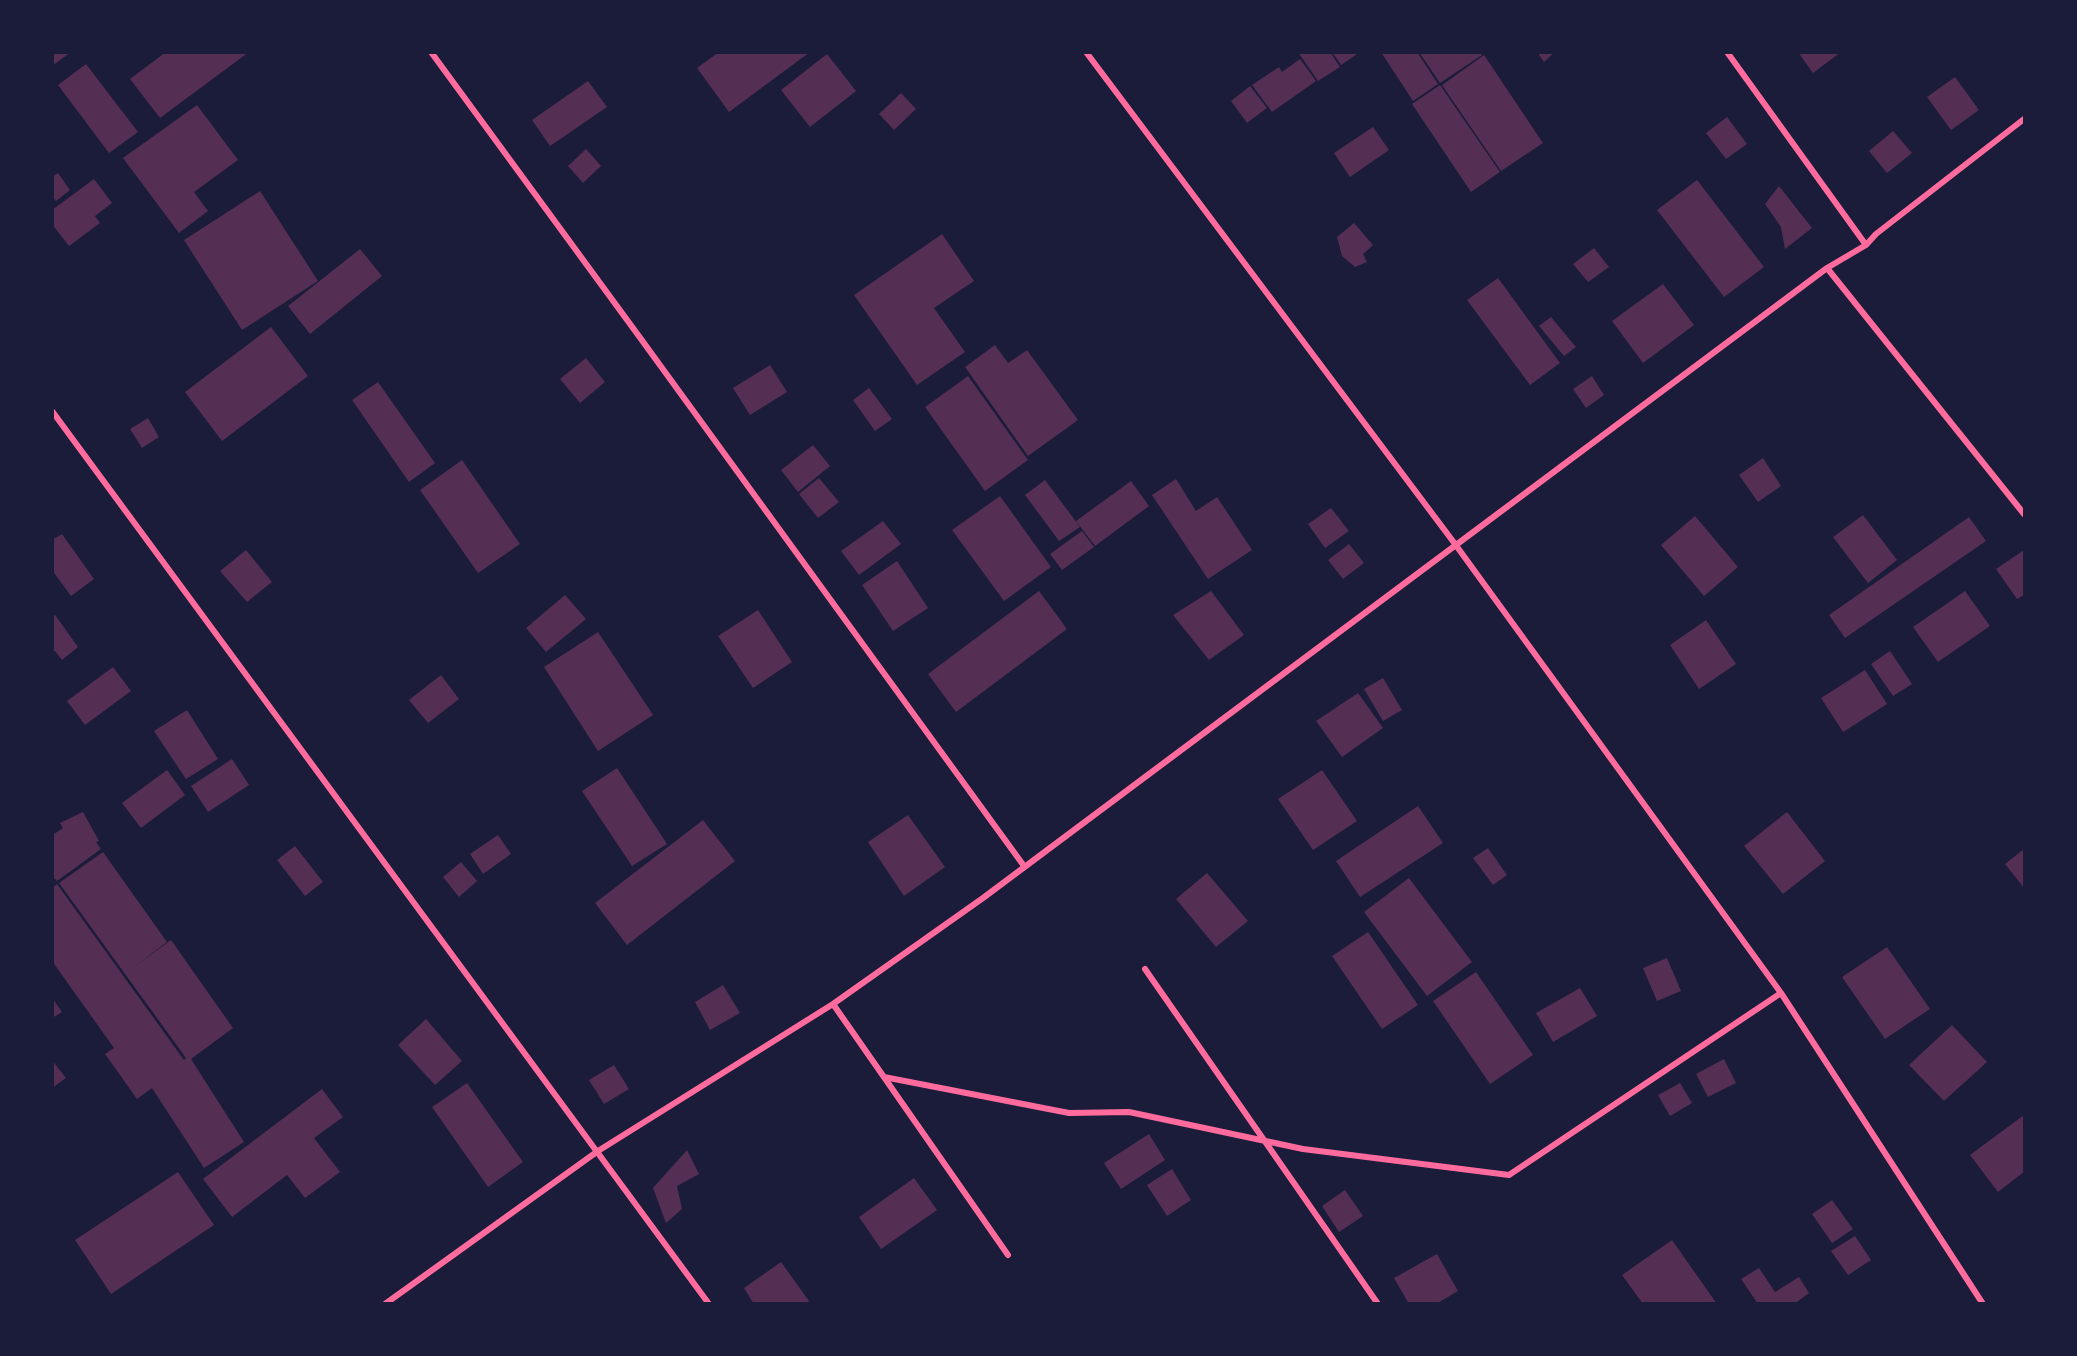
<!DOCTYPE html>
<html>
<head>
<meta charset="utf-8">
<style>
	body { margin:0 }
	#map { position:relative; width:2077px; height:1356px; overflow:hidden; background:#1b1b3a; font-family:Lato,sans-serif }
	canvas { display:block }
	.frame { position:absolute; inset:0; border:54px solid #1b1b3a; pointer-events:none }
</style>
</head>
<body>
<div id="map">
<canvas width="2077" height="1356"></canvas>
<div class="frame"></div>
</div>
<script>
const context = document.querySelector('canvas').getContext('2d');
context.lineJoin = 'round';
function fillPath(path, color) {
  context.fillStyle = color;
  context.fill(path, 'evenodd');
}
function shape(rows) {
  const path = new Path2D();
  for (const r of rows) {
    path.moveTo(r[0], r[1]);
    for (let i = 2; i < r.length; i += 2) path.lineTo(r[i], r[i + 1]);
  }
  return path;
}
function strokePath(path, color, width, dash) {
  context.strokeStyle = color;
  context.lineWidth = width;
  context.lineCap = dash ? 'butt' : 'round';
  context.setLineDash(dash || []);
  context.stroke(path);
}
fillPath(shape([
	[52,52,71,52,52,66],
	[166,52,249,52,160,118,130,79],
	[719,52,810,52,729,112,697,68],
	[1298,52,1330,52,1340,67,1318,81],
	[1332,52,1360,52,1341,65],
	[1381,52,1417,52,1438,84,1413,101],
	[1419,52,1480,52,1482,55,1440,83],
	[1537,52,1555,52,1544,62],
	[1798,52,1841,52,1813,73],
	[827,54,856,91,810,127,781,90],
	[1484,55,1543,143,1501,171,1442,85],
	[1300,59,1316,81,1272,112,1252,85,1279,67,1282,72],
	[86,64,138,132,109,153,58,85],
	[1955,77,1979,110,1951,130,1927,97],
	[588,81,607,107,550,146,532,120],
	[1440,85,1500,172,1471,192,1412,104],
	[1250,86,1267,108,1247,123,1231,101],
	[901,93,916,109,894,130,879,114],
	[197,105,238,160,194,192,208,211,179,233,123,158],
	[1727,117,1747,144,1726,159,1706,133],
	[1373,127,1389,150,1350,177,1334,153],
	[1893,131,1912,153,1887,173,1869,151],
	[586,149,601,166,583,183,568,166],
	[58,173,70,190,56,201,52,196,52,177],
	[94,179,112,203,95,216,100,223,69,246,52,224,52,210],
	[1697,180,1764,267,1724,297,1657,210],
	[1779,186,1812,228,1785,249,1781,227,1765,204],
	[260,191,318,281,242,330,184,240],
	[1354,223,1373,245,1363,254,1367,262,1355,267,1342,256,1337,237],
	[942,234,974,281,934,308,965,352,917,385,854,295],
	[1594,248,1609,267,1588,282,1573,264],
	[360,249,382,276,310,334,288,306],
	[1498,278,1560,363,1530,385,1467,300],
	[1663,284,1694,325,1643,363,1612,321],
	[1551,317,1576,347,1564,356,1539,326],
	[271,327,308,376,222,441,185,392],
	[995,345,1008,363,1027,350,1078,420,1028,456,965,367],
	[586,358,605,382,580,403,560,379],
	[770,365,787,392,750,415,733,388],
	[968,376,1028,460,985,491,925,407],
	[1592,376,1604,395,1586,408,1573,389],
	[378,382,435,463,409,482,352,400],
	[869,388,892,419,875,431,853,400],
	[148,418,159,437,142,448,130,429],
	[813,445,830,466,798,492,781,470],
	[1763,458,1781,486,1758,502,1739,475],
	[462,460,520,544,478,573,420,490],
	[819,478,839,502,818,518,799,494],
	[1176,479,1196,511,1217,497,1252,550,1208,579,1152,495],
	[1045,480,1080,527,1059,541,1025,495],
	[1131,481,1149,506,1095,546,1076,521],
	[1000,496,1051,567,1004,601,952,530],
	[1331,508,1349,531,1325,548,1308,524],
	[1863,515,1897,560,1868,583,1833,537],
	[1695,516,1738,567,1704,596,1661,545],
	[1969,517,1986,541,1845,638,1829,615],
	[883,521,901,544,859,575,841,551],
	[1082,531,1094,547,1062,570,1050,554],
	[62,534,94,579,71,596,52,570,52,540],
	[1349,544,1364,563,1343,579,1328,560],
	[246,550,272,582,247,602,220,571],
	[2024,550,2024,595,2017,599,1996,569],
	[897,561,928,608,893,631,862,585],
	[1039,591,1067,629,956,712,928,674],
	[1211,591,1244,635,1209,660,1173,615],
	[1965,591,1990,626,1938,662,1913,627],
	[565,595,586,619,546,652,526,628],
	[758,610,792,662,753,688,718,636],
	[55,615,78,647,62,660,55,651,52,653,52,617],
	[1706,620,1736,664,1699,689,1670,645],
	[598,632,653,715,598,751,544,667],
	[1890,651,1912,684,1893,696,1871,664],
	[113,667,131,691,85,725,67,701],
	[1865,670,1887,704,1843,732,1821,698],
	[441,675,459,699,428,723,409,700],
	[1383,678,1402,710,1383,721,1364,689],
	[1358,693,1383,728,1342,757,1316,721],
	[187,710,218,759,186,779,154,731],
	[232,759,249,785,208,812,191,786],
	[617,768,667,844,632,866,582,791],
	[167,770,185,795,141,828,122,803],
	[1322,770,1357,821,1313,850,1278,799],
	[1418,806,1443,843,1360,897,1336,861],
	[83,812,99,841,96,842,101,849,57,881,52,876,52,831,54,834,63,828,60,823],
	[1787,812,1825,861,1783,894,1744,846],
	[908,815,945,867,904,896,868,842],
	[703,820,735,861,627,945,595,903],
	[498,835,511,854,483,874,470,854],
	[295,846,323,882,305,896,277,860],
	[1488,848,1507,875,1493,885,1473,858],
	[2024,849,2024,888,2005,864],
	[103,852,167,942,134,967,171,940,233,1028,191,1059,244,1142,204,1168,152,1088,137,1099,105,1054,114,1048,52,961,52,888,57,884,184,1060,186,1058,59,883],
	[461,862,477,881,459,897,443,877],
	[1207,873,1248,921,1216,947,1176,899],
	[1409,878,1472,962,1427,996,1364,912],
	[1368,932,1418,1005,1382,1029,1332,956],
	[1887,947,1930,1009,1885,1039,1842,977],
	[1667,958,1681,991,1657,1001,1643,968],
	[1476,972,1533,1055,1490,1084,1433,1001],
	[723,985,740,1013,710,1030,695,1002],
	[1580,988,1597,1016,1553,1042,1536,1013],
	[52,998,62,1012,52,1018],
	[426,1019,462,1061,435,1085,398,1045],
	[1952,1025,1987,1062,1944,1101,1909,1065],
	[1724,1059,1736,1083,1708,1097,1696,1074],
	[52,1060,66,1078,52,1088],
	[614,1065,629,1089,604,1104,589,1080],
	[467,1083,523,1162,488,1187,432,1107],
	[1680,1083,1692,1103,1670,1116,1658,1095],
	[322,1089,343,1117,314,1138,340,1172,305,1198,287,1175,232,1217,203,1179],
	[2024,1115,2024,1172,1998,1192,1970,1155],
	[1149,1134,1165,1160,1121,1189,1104,1163],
	[687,1150,699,1174,677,1186,682,1209,666,1223,653,1188],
	[1172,1169,1191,1200,1167,1216,1147,1185],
	[178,1172,214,1225,111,1294,75,1240],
	[914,1178,937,1210,881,1249,859,1217],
	[1345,1190,1363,1216,1339,1232,1322,1206],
	[1832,1200,1853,1229,1832,1243,1812,1214],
	[1855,1236,1871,1260,1848,1275,1831,1251],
	[1672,1240,1717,1304,1643,1304,1622,1275],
	[1437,1254,1458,1291,1436,1304,1409,1304,1394,1278],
	[781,1262,809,1301,806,1304,754,1304,744,1288],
	[1759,1268,1775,1292,1799,1277,1809,1293,1794,1304,1758,1304,1741,1279]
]), '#542f53');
strokePath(shape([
	[431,52,641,339,1024,866],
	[1086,52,1455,544,1781,993,1983,1304],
	[1727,52,1866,245],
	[1827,268,2024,514],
	[52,411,709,1304],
	[1145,969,1378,1304],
	[833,1004,1008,1255],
	[884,1077,1069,1113,1129,1112,1303,1149,1509,1175,1781,993],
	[385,1304,598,1151,833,1004,983,898,1827,268,1866,245,1876,234,2024,119]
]), '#ff6b9d', 6);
</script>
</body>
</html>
